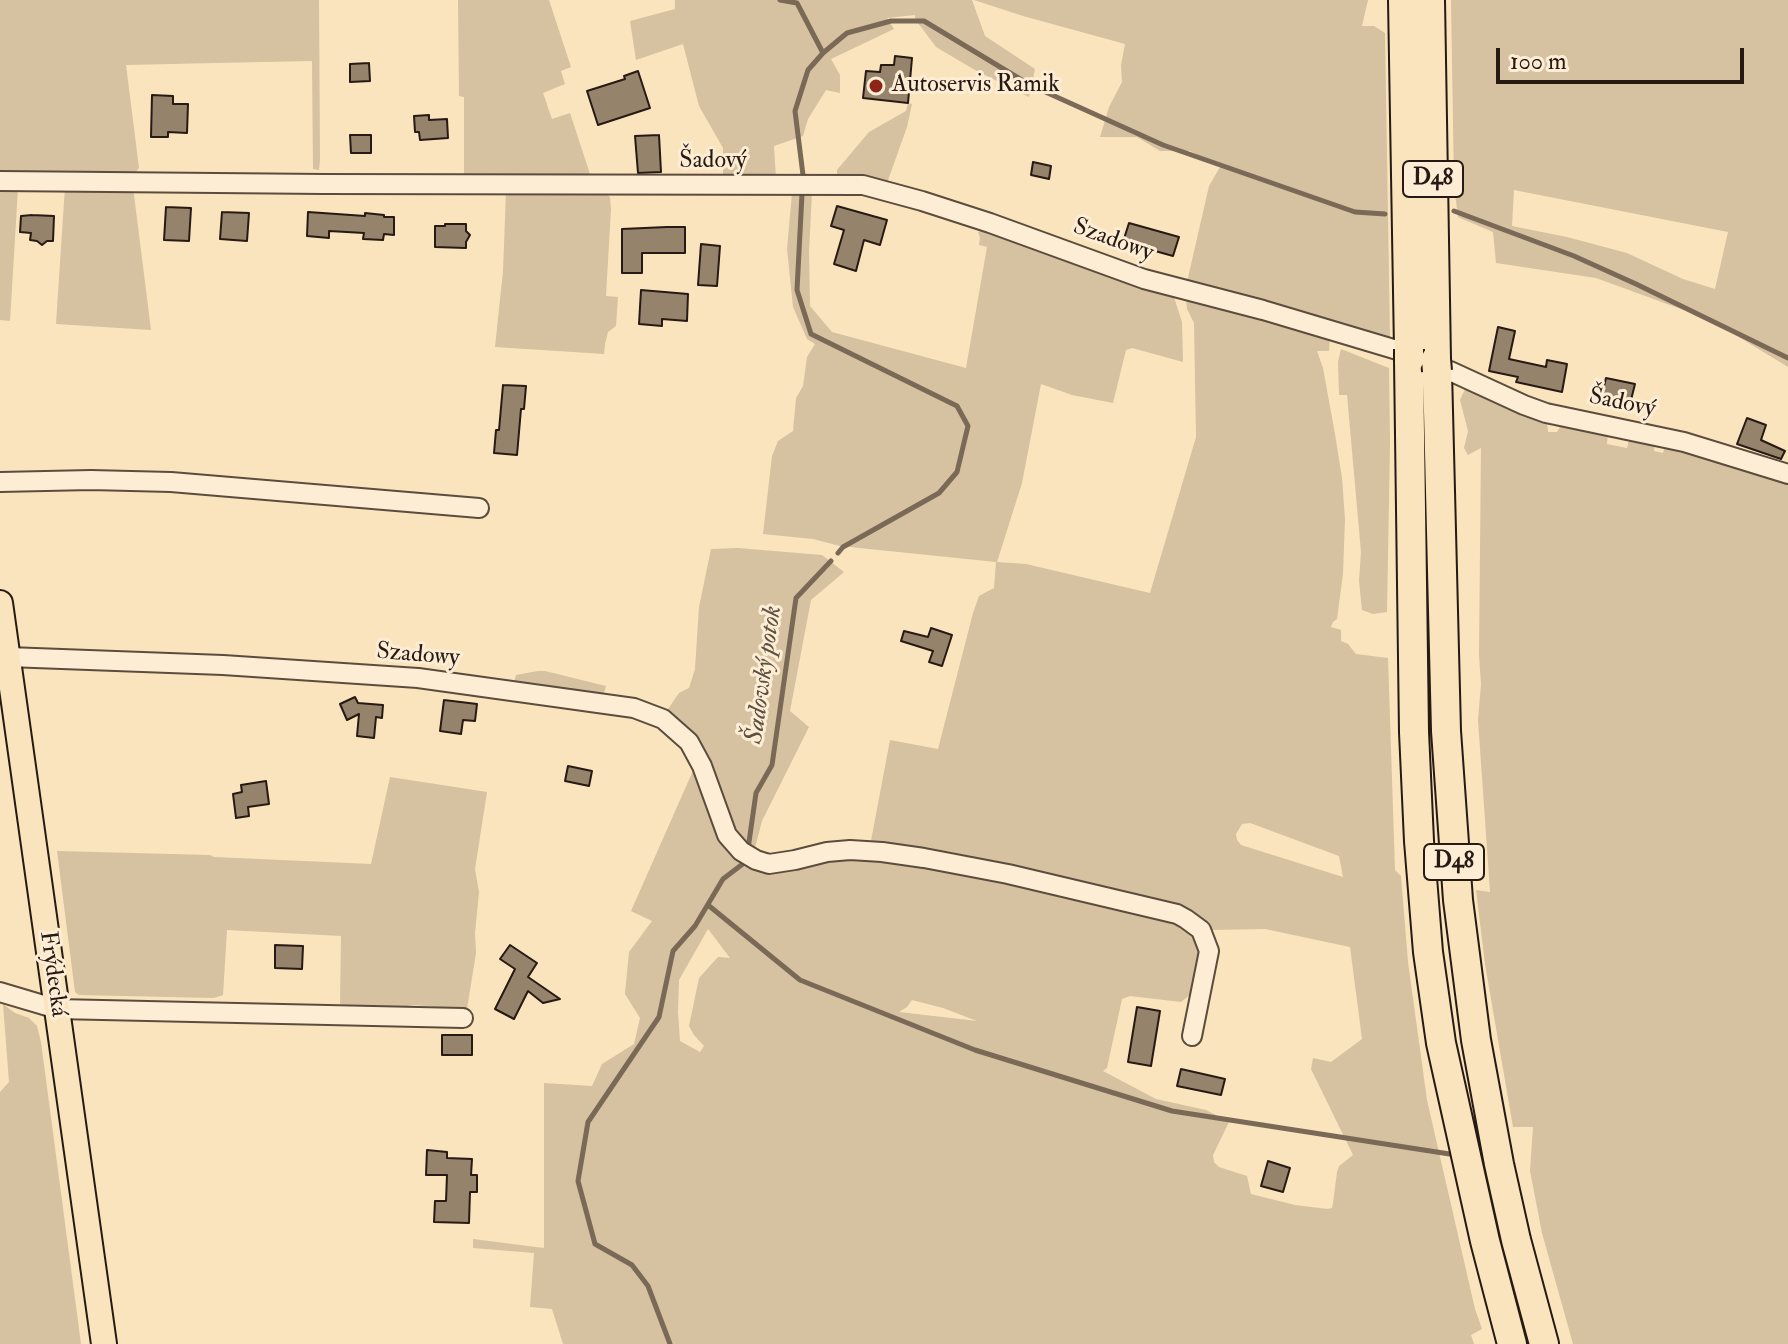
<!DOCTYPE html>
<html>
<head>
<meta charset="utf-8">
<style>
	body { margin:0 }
	#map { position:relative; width:1788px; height:1344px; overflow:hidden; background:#fae4bd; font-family:"IM FELL Double Pica",serif }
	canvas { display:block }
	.scale { position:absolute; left:1496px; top:48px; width:248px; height:36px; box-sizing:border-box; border:4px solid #271913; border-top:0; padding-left:10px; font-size:24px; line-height:28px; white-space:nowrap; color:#271913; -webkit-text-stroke:6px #fcedd4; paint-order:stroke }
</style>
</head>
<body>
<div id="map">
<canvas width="1788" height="1344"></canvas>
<div class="scale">100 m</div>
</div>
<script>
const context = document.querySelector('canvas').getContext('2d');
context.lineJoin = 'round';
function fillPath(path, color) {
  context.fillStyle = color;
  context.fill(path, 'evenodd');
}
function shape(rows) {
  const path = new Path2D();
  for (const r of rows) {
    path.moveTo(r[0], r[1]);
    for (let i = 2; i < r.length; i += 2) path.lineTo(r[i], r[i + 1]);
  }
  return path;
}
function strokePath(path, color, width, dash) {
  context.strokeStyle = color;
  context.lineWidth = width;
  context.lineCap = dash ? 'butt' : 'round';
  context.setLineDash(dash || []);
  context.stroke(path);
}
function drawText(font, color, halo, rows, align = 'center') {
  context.font = font + ' "IM FELL Double Pica",serif';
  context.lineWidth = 6;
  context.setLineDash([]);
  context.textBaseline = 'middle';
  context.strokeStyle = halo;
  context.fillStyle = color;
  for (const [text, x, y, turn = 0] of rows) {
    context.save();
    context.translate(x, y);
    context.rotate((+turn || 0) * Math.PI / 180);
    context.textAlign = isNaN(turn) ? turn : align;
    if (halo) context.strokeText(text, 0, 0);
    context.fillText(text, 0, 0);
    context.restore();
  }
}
fillPath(shape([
	[0,0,319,0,320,160,319,170,313,169,312,61,215,63,126,65,139,168,135,173,119,176,0,174],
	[458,0,549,0,571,67,561,71,565,84,543,93,552,119,570,113,590,174,587,178,464,178,464,97,459,96],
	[675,0,972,0,985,36,1035,69,1029,97,975,70,936,47,915,19,915,15,887,18,894,29,831,59,840,75,840,93,826,90,808,119,803,136,774,146,776,179,723,176,723,148,699,106,683,44,636,60,630,21,675,9],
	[974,0,1368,0,1362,26,1374,26,1385,33,1390,338,1341,322,1334,324,1187,282,1209,186,1220,167,1190,151,1160,151,1137,137,1100,137,1109,107,1122,82,1121,65,1125,44,1023,16],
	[1451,0,1788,0,1788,367,1711,320,1596,278,1496,263,1493,232,1458,217,1454,185],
	[1514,190,1728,232,1715,289,1683,279,1627,253,1567,237,1512,226],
	[908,103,912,104,907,127,887,183,837,177,837,170,869,132,906,111],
	[65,187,133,187,151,330,56,324],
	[0,188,18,188,10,321,0,320],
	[506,192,606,193,610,197,611,209,606,296,618,297,616,326,608,332,605,344,604,354,495,347,503,271],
	[792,193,812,193,809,251,810,306,832,332,966,368,987,247,979,245,980,238,978,232,989,228,1137,284,1173,294,1182,322,1183,362,1132,348,1126,350,1113,403,1072,395,1041,384,1022,483,997,562,1026,564,1150,593,1196,437,1194,323,1187,309,1186,296,1330,337,1329,351,1317,351,1323,368,1335,434,1342,478,1345,519,1343,574,1337,619,1333,622,1331,627,1341,630,1341,641,1348,644,1356,654,1388,658,1395,870,1401,876,1408,962,1427,1100,1475,1309,1482,1329,1471,1335,1474,1344,563,1344,552,1309,530,1307,534,1253,473,1248,473,1239,544,1248,544,1083,592,1086,602,1064,634,1044,640,1018,625,994,629,952,652,921,631,911,692,773,700,749,664,715,679,693,689,688,695,669,699,607,711,549,738,548,822,555,844,572,811,600,790,711,809,727,762,821,750,867,765,870,783,869,840,859,865,858,926,866,1090,900,1177,922,1186,927,1197,939,1199,946,1200,967,1190,995,1181,1002,1130,996,1122,999,1107,1068,1103,1071,1156,1099,1206,1110,1229,1122,1213,1155,1214,1162,1219,1167,1247,1176,1251,1194,1295,1205,1328,1209,1332,1208,1333,1203,1337,1172,1339,1166,1353,1155,1311,1069,1313,1058,1331,1062,1362,1039,1350,947,1265,929,1209,930,1201,920,1186,912,1121,895,1007,869,896,849,870,846,890,740,938,749,973,613,979,596,994,588,996,562,840,546,813,539,763,534,772,456,778,441,793,431,796,398,803,386,807,357,815,344,807,339,793,307,787,249],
	[1250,823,1339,856,1343,877,1241,845,1237,840,1236,834,1242,824],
	[708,929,730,958,718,957,699,978,689,1026,694,1035,704,1046,700,1052,680,1041,678,1012,679,980],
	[912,1000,943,1008,977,1021,899,1012,907,1007],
	[1341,349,1389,368,1390,442,1387,612,1373,614,1362,610,1359,581,1361,552,1347,395,1339,395,1338,362],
	[1466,387,1547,421,1548,432,1557,432,1563,422,1608,432,1607,444,1627,448,1630,436,1655,441,1654,451,1663,453,1666,443,1788,482,1788,1344,1573,1344,1542,1233,1530,1171,1533,1127,1513,1127,1485,964,1476,890,1490,892,1478,720,1481,684,1479,655,1481,448,1468,455,1464,448,1468,431,1460,400],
	[538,671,545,671,606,686,603,696,514,683,516,675],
	[390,777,487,792,475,869,479,892,475,933,476,953,467,1009,414,1005,395,1008,366,1008,340,1004,341,936,227,930,223,995,214,998,79,995,75,992,57,851,210,855,214,857,371,864],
	[3,1004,15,1013,29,1018,37,1026,41,1042,81,1344,0,1344,0,1092,9,1082]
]), '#d6c1a0');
strokePath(shape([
	[780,0,797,3,823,53,808,70,795,111,803,175,797,290,811,334,957,406,968,426,957,472,939,493,843,547,838,553],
	[823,53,847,33,891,21,924,21,1030,85,1163,145,1355,212,1385,214],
	[1454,211,1574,256,1636,284,1788,358],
	[708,905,800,980,975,1050,1172,1111,1456,1155],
	[670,1344,648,1286,632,1265,595,1244,578,1181,588,1122,659,1017,673,951,695,926,723,879,744,863,748,849,756,793,772,765,796,598,831,561]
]), '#7a6956', 5);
const building = shape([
	[895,56,912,58,908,103,863,98,866,71,880,72,881,65,894,65,895,56],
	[369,63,370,81,350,82,350,64,369,63],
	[638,71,650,108,598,125,587,91,625,79,624,76,638,71],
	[152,95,173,96,173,104,188,104,187,133,168,132,168,137,151,137,152,95],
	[429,115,429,120,447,119,448,138,420,140,419,132,415,132,414,116,429,115],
	[350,135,371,135,371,153,351,153,350,135],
	[659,135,661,172,638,173,635,136,659,135],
	[1033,162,1051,166,1049,179,1031,175,1033,162],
	[837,206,887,220,880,245,864,240,856,271,834,264,844,230,831,226,837,206],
	[166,207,191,208,189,241,164,240,166,207],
	[222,212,249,213,247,241,220,239,222,212],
	[308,212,365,216,365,213,384,215,384,217,394,217,394,235,384,234,383,240,363,239,364,233,329,231,329,238,307,236,308,212],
	[32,215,54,216,53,241,47,241,42,245,37,241,30,240,31,233,20,232,21,216,32,215],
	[1129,223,1179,237,1173,256,1123,242,1129,223],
	[445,224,466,224,466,231,470,235,466,242,466,248,435,247,435,226,445,226,445,224],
	[667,227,685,227,685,253,642,253,642,273,622,273,622,229,667,227],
	[701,244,720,246,717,286,698,285,701,244],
	[641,290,688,294,687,321,662,319,662,326,639,324,641,290],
	[1498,327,1515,331,1509,359,1546,367,1547,360,1567,364,1562,392,1516,382,1518,377,1489,371,1498,327],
	[1606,378,1635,384,1629,408,1600,401,1606,378],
	[503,385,526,386,524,409,521,409,517,455,494,453,496,430,499,430,503,385],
	[1747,418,1766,425,1761,440,1785,451,1781,459,1737,444,1747,418],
	[931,628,952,635,942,666,929,662,933,651,901,641,904,631,928,637,931,628],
	[355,697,358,703,383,705,382,718,376,717,374,738,357,736,359,714,347,720,340,704,355,697],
	[444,700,477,704,475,721,463,720,461,734,440,731,444,700],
	[568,766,592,771,589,786,565,781,568,766],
	[266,781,269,804,248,807,249,816,236,818,233,794,242,792,241,785,266,781],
	[275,945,303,946,302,969,275,968,275,945],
	[510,945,537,963,528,977,560,999,543,1003,528,991,514,1019,495,1009,515,969,500,959,510,945],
	[1137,1007,1160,1011,1151,1066,1128,1062,1137,1007],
	[442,1035,472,1035,472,1055,442,1055,442,1035],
	[1181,1069,1225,1079,1221,1095,1177,1086,1181,1069],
	[427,1150,447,1152,447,1158,472,1159,471,1175,477,1175,477,1192,470,1192,469,1223,434,1222,435,1201,446,1201,447,1175,426,1175,427,1150],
	[1268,1161,1290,1168,1283,1192,1261,1186,1268,1161]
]);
fillPath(building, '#95836b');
strokePath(building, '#271913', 2);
const minor = shape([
	[0,181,324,184,863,185,922,201,990,223,1144,279,1263,310,1397,350],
	[1450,371,1524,405,1546,413,1684,442,1788,474],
	[0,482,91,480,171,482,479,508],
	[8,657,223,665,418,678,634,708,663,719,689,742,702,766,727,835,741,851,756,860,769,864,795,860,827,852,850,850,882,852,924,858,1008,874,1177,914,1186,919,1201,930,1209,951,1192,1036],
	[0,992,57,1009,463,1018]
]);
const major = shape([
	[0,603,104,1344]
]);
const highway = shape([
	[1403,0,1409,349],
	[1430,0,1436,359],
	[1409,360,1414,732,1419,841,1428,952,1441,1043,1485,1241,1512,1344],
	[1437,371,1446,731,1458,900,1476,1040,1499,1164,1516,1240,1544,1344]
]);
strokePath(minor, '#5c4c3e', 22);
strokePath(major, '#271913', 28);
strokePath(highway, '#271913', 32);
strokePath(minor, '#fcedd4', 18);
strokePath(major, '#fae4bd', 24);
strokePath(highway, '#fae4bd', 28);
const highwayBridge = shape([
	[1436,359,1437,371],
	[1409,360,1409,349]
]);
strokePath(highwayBridge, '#271913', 32, []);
strokePath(highwayBridge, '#fae4bd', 28);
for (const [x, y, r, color] of [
	[876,86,8,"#8f2418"]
]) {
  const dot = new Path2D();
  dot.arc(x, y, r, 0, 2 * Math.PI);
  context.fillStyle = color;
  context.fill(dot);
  strokePath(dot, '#fcedd4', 3);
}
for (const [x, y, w] of [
	[1433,179,60],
	[1454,862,60]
]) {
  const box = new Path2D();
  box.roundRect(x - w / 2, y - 18, w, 36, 6);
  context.fillStyle = '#fcedd4';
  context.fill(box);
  strokePath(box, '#271913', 2);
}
drawText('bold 22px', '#271913', null, [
	["D48",1433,179],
	["D48",1454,862]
]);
drawText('24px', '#271913', '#fcedd4', [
	["Autoservis Ramik",892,86]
], 'left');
drawText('24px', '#271913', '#fcedd4', [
	["Šadový",713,162],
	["Szadowy",1113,241,20],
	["Šadový",1622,404,12],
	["Szadowy",418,656,5],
	["Frýdecká",52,974,82]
]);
drawText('italic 26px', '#5f4f40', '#fcedd4', [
	["Šadovský potok",765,675,-82]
]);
</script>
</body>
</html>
